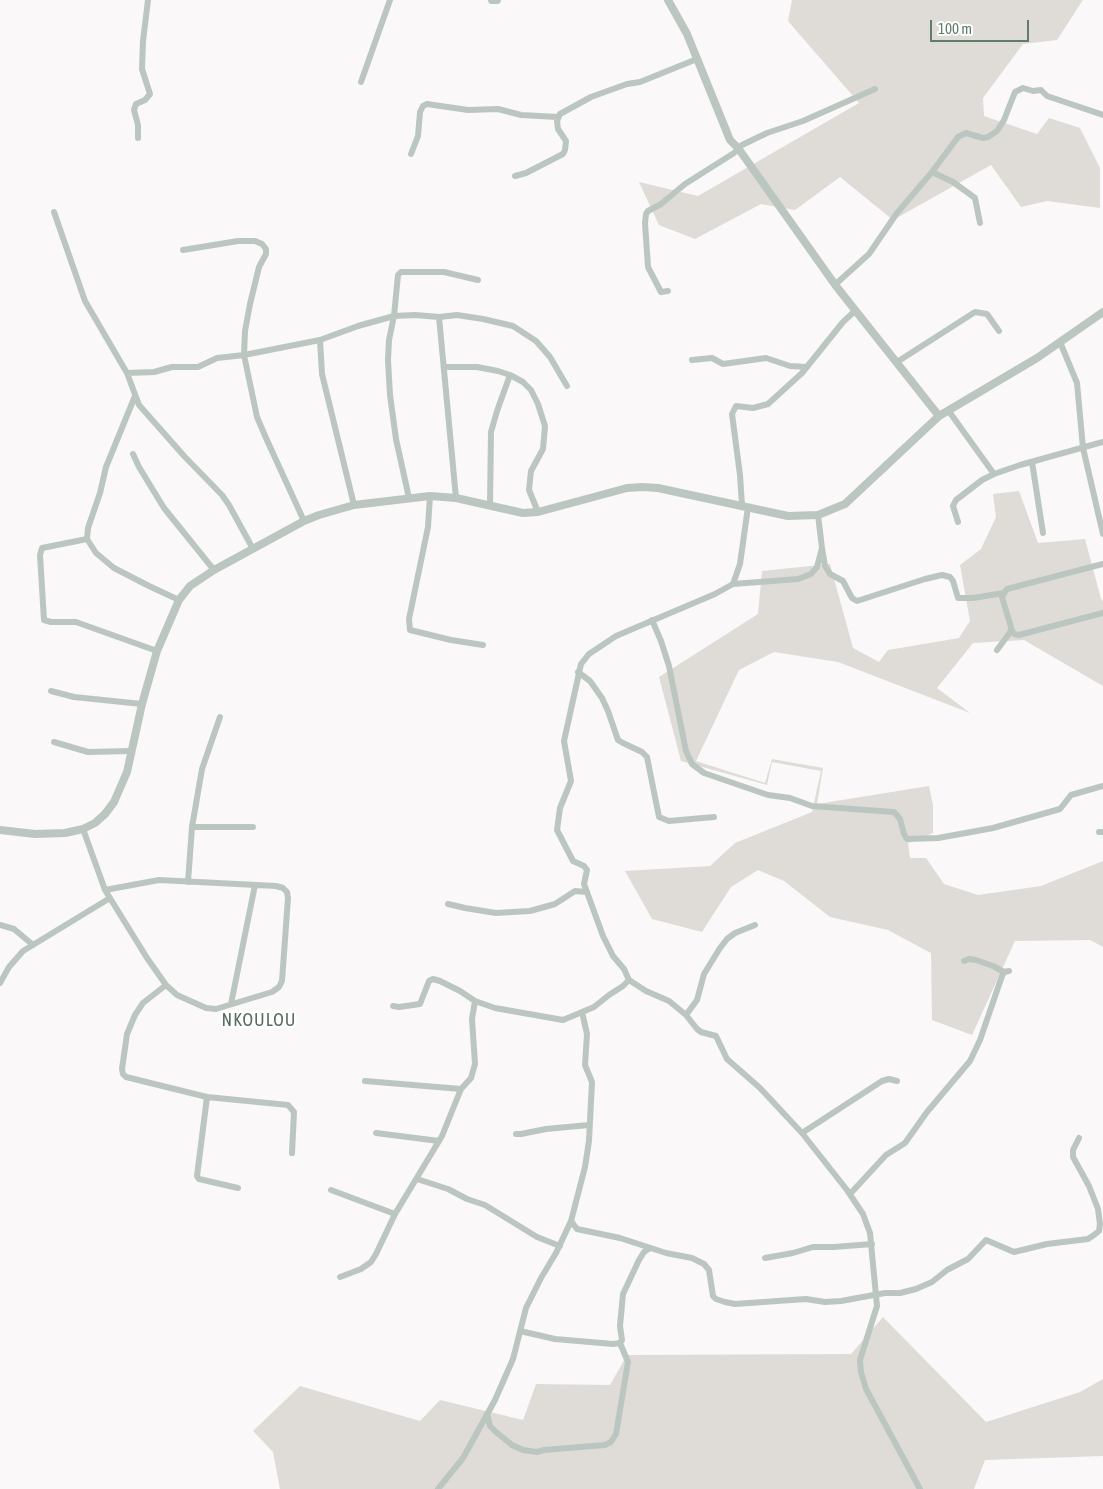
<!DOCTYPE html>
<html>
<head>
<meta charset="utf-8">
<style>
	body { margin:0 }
	#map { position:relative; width:1103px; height:1489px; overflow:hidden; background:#faf8f8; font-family:"Asap Condensed",sans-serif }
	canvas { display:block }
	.scale { position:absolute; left:930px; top:20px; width:99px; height:22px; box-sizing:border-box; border:2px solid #617c6c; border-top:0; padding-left:6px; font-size:15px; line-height:18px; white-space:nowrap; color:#617c6c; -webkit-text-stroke:4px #fff; paint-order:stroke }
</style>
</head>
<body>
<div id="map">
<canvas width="1103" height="1489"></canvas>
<div class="scale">100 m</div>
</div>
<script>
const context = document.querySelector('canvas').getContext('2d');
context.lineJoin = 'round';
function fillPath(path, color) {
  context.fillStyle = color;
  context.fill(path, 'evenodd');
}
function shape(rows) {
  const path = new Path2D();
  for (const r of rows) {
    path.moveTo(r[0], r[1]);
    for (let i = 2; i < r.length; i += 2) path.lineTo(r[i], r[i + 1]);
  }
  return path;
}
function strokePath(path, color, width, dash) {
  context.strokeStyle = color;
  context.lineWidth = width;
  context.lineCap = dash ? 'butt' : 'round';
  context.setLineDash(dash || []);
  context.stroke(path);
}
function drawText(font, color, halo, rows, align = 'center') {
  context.font = font + ' "Asap Condensed",sans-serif';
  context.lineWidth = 5;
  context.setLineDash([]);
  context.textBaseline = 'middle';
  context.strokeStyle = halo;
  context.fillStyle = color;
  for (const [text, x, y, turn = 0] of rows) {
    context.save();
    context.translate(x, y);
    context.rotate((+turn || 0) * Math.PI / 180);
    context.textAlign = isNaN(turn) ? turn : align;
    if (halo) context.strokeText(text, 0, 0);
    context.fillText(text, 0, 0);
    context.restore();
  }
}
fillPath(shape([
	[792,0,1083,0,1057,40,1023,44,983,98,984,116,1037,134,1049,118,1080,128,1100,168,1100,208,1047,201,1021,207,991,165,893,220,840,177,795,210,761,204,695,239,659,225,639,182,698,196,859,103,788,21],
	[1019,491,1038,543,1085,539,1101,599,1103,601,1103,686,1024,640,973,643,937,688,970,713,838,662,774,652,739,670,696,761,765,783,772,759,823,768,817,804,929,786,933,805,933,833,908,843,910,858,926,858,944,884,978,895,1041,886,1103,861,1103,947,1090,940,1015,941,972,1035,932,1020,931,953,888,930,830,917,784,881,758,870,731,887,702,932,652,919,625,871,710,866,735,843,812,812,821,771,772,762,767,785,681,761,659,677,758,614,762,571,830,564,853,648,879,662,888,650,959,638,970,621,960,565,981,549,996,517,993,494],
	[883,1317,986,1422,1080,1392,1103,1379,1103,1456,985,1460,974,1489,280,1489,273,1452,253,1431,300,1386,420,1421,440,1400,523,1420,536,1384,610,1385,627,1355,851,1354]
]), '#dfdcd7');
strokePath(shape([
	[361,82,390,0],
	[138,138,138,125,134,110,136,104,145,100,150,94,142,69,143,41,148,0],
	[411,154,418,136,420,112,423,106,427,104,468,110,498,109,521,115,558,117],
	[932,172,953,182,971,195,975,198,980,223],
	[515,176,526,173,563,154,565,150,566,141,558,129,557,121,560,114,591,97,627,84,640,82,697,59],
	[54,212,85,301,127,373,139,405,185,457,222,495,229,505,253,549],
	[183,250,238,241,255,241,262,244,266,249,266,254,259,267,250,304,245,331,244,355,257,417,266,438,304,521],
	[836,286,838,282,869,254,897,213,932,172,958,137,966,133,983,138,988,137,997,131,1004,120,1015,92,1023,88,1033,91,1041,90,1047,96,1103,115],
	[668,291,661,292,648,267,645,223,646,214,648,211,661,204,685,184,734,153,742,145,767,133,803,121,875,89],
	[439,317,456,498],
	[320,340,322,374,354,505],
	[1060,342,1077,383,1083,448,1103,534],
	[692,360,712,358,723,364,766,358,790,366,807,367],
	[897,362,975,312,987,314,999,331],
	[444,367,477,367,498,371,510,375,523,382,531,390,538,404,545,426,543,449,531,471,529,490,538,512],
	[127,373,154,372,172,367,198,367,217,358,244,355,320,340,358,326,394,316,415,315,439,317,457,315,483,319,513,326,536,341,550,357,567,386],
	[135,396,106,467,100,493,88,528,87,539,96,553,114,568,149,586,179,600],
	[948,410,994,474],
	[133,454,139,467,164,508,214,570],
	[1032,462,1043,533],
	[430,496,428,527,409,619,410,630,451,640,483,645],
	[409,498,396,439,390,395,388,360,389,340,394,316,398,275,401,272,444,272,478,280],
	[742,505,740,475,732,414,736,406,753,408,768,404,802,373,843,322,856,310],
	[490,506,491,432,497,411,510,375],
	[748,507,740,564,733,584,715,594,616,636,589,654,581,664,564,741,571,781,560,808,557,830,573,861,584,866,587,870,584,884,603,936,613,956,624,969,629,980,646,991,669,1001,686,1015,697,1029,701,1032,716,1036,727,1059,760,1088,802,1133,847,1190,863,1214,870,1233,877,1306,860,1360,861,1372,866,1389,920,1489],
	[958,522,953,506,956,500,982,480,994,474,1020,465,1103,442],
	[87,539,42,548,40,555,44,620,51,622,76,622,157,651],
	[822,548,825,566,830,574,843,581,852,598,857,601,925,579,942,575,950,577,953,581,958,598,973,598,1004,593],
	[733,584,798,579,811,574,817,567,822,548,818,515],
	[652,620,661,641,669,666,686,751,692,764,704,773,768,795,790,798,812,806,894,812,900,819,904,834,907,839,938,838,993,828,1060,809,1071,795,1103,786],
	[1011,628,1014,634,1019,635,1103,613],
	[997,650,1011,631,1011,627,1002,597,1007,589,1103,564],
	[578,672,590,681,602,698,608,711,618,740,623,743,642,752,647,757,659,817,669,821,714,817],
	[51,691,74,697,142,704],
	[54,742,88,752,131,751],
	[192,827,253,827],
	[83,829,105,890,147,958,166,985,177,995,206,1008,216,1009,272,992,279,987,282,981,288,898,287,892,283,888,276,886,159,880,105,890],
	[1099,832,1103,832],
	[188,882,192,827,202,769,220,717],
	[448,904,465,908,496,913,530,911,555,904,575,891,587,892],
	[0,925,14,929,33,945],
	[964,961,969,959,976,960,993,966,1004,972],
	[0,983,9,967,23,951,110,898],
	[166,985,143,1003,135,1015,127,1034,122,1069,123,1074,126,1077,207,1097,288,1105,294,1112,292,1153],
	[231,1004,255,885],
	[393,1006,399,1007,420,1004,429,981,433,979,440,981,460,991,475,1001,495,1008,563,1020,594,1007,609,995,623,986,629,980],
	[686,1015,697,1000,704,974,720,948,727,939,735,933,755,925],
	[365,1081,461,1089],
	[207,1097,197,1176,199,1179,238,1188],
	[376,1133,439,1141],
	[802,1133,882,1081,889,1079,897,1081],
	[516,1134,521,1134,546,1129,589,1125],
	[417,1179,448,1189,467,1199,485,1205,537,1237,560,1246],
	[331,1190,395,1214],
	[850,1194,886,1155,905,1143,927,1112,970,1061,980,1040,1002,976,1004,972,1009,971],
	[571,1221,577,1229,620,1238,666,1253,692,1258,704,1264,709,1270,713,1296,716,1299,725,1302,735,1304,806,1299,825,1302,841,1301,885,1293,900,1293,916,1289,932,1282,947,1270,968,1259,986,1240,1014,1252,1047,1244,1088,1239,1094,1235,1099,1231,1100,1224,1098,1209,1089,1186,1073,1157,1073,1150,1079,1138],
	[765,1258,793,1253,813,1247,834,1247,872,1244],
	[340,1277,361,1269,371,1262,376,1254,395,1214,442,1136,461,1089,471,1078,475,1064,472,1019,475,1001],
	[520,1331,555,1339,613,1344,620,1343],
	[487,1414,490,1426,496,1432,512,1445,523,1450,537,1452,544,1450,605,1445,611,1442,616,1434,628,1362,620,1343,622,1340,620,1326,623,1294,639,1260,644,1252,650,1248],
	[438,1489,463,1458,495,1400,513,1359,526,1308,541,1278,556,1253,571,1221,585,1167,589,1141,592,1082,585,1065,587,1034,582,1012]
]), '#bcc6c0', 6);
strokePath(shape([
	[492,0,497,0],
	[668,0,687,34,730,140,738,148,836,286,939,416],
	[0,830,35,834,65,833,83,829,95,823,105,814,114,802,127,772,142,704,157,651,179,600,190,586,214,570,304,521,319,515,354,505,430,496,456,498,523,513,538,512,627,488,642,487,658,488,788,516,818,515,845,504,939,416,1037,358,1103,312]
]), '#bcc6c0', 8);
context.letterSpacing = '1px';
drawText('18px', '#576d60', '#fff', [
	["NKOULOU",259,1020]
]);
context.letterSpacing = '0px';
</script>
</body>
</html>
